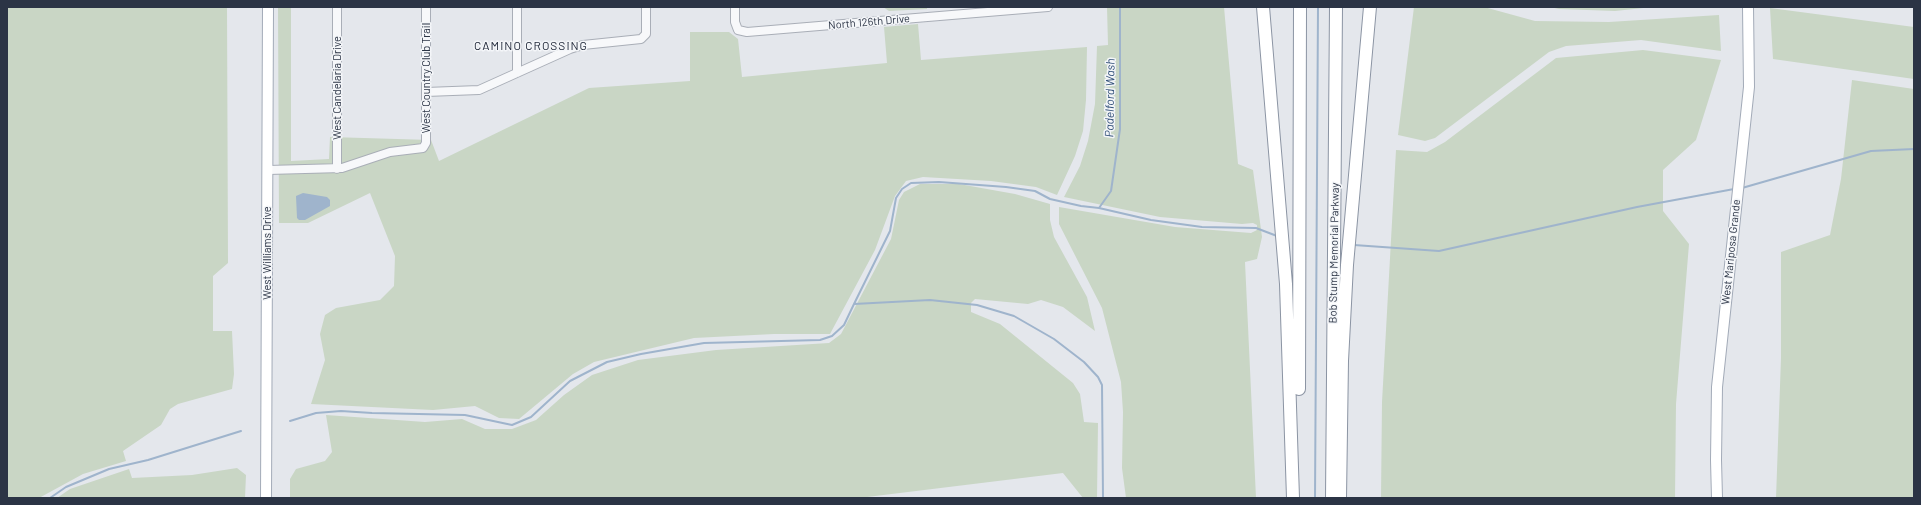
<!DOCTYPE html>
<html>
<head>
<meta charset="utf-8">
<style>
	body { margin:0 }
	#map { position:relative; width:1921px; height:505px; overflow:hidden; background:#e4e7ec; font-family:Barlow,sans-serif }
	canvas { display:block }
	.frame { position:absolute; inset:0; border:8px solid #2b3445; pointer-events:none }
</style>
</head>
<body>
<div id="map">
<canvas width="1921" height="505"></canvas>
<div class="frame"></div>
</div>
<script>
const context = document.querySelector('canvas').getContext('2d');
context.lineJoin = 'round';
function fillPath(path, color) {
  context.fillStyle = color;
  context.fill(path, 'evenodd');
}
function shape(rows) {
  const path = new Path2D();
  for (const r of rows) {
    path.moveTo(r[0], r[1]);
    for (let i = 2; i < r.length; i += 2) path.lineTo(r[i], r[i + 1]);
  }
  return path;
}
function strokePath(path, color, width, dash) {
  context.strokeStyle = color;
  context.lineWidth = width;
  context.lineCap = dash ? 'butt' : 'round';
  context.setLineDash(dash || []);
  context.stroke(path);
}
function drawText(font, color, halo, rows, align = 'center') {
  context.font = font + ' Barlow,sans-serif';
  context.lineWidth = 3;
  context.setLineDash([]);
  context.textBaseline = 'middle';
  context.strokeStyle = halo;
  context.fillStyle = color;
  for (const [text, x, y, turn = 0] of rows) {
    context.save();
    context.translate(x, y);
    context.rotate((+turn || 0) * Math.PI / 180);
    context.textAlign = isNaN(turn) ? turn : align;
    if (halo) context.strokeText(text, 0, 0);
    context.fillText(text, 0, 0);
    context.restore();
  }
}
fillPath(shape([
	[7,7,227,7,228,263,213,276,213,331,232,331,234,374,232,389,178,404,170,409,161,425,123,451,126,461,83,474,39,498,7,498],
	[278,7,291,7,291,161,329,159,330,137,431,140,439,161,589,88,690,81,690,32,729,32,738,39,742,77,887,63,884,27,918,24,921,60,1087,47,1086,100,1083,131,1075,156,1057,195,1036,187,991,181,923,177,906,181,895,196,875,250,830,334,774,334,694,338,594,362,573,374,519,419,499,418,475,406,433,410,311,404,325,360,320,334,325,315,336,308,380,300,394,286,395,256,370,193,308,223,279,223],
	[883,7,927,7,927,9,889,11],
	[1107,7,1224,7,1238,164,1253,170,1262,237,1257,259,1245,262,1256,498,1126,498,1122,468,1123,412,1121,382,1102,308,1059,224,1059,207,1175,227,1251,233,1257,230,1257,225,1253,223,1242,224,1160,217,1064,197,1080,166,1088,141,1095,104,1097,46,1108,45],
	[1414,7,1484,7,1535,21,1609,22,1719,15,1721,51,1641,40,1566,46,1549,52,1435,138,1425,141,1398,135],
	[1550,7,1653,7,1615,11,1559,9],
	[1770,8,1914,27,1914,79,1773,59],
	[1643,50,1721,60,1696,140,1663,170,1663,211,1689,244,1676,404,1675,498,1381,498,1382,402,1396,150,1427,152,1445,142,1556,58],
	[1852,80,1914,89,1914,498,1776,498,1781,358,1781,252,1830,235,1841,179],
	[920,184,959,184,1015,194,1050,204,1050,220,1054,237,1087,297,1095,331,1063,307,1041,300,1028,304,975,299,971,303,971,312,1000,324,1073,383,1080,394,1084,422,1098,423,1097,498,1083,498,1063,473,859,498,290,498,290,479,296,469,325,461,332,452,326,415,425,422,462,419,485,429,512,429,536,420,564,395,592,375,638,360,716,350,829,343,841,334,891,239,899,200,904,192],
	[237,468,246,475,245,498,57,498,70,489,129,469,132,478,192,475]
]), '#c9d6c5');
fillPath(shape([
	[303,193,327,197,330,200,330,206,305,220,299,220,297,218,296,196]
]), '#9fb4cc');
strokePath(shape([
	[1742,188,1871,151,1914,149],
	[1099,208,1111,191,1120,129,1120,7],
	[1354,245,1439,251,1637,207,1734,189],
	[854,304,930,300,977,305,1014,316,1054,339,1084,362,1098,377,1102,385,1103,498],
	[290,421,316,413,341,411,372,413,465,415,512,425,531,417,570,381,607,362,641,354,704,343,820,340,832,336,844,325,854,304,890,231,896,198,902,189,911,183,939,182,1006,187,1035,191,1050,199,1081,206,1099,208,1151,220,1202,227,1256,228,1277,236],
	[50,498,66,487,109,469,148,460,241,431],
	[1315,498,1318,7]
]), '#9fb4cc', 2);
const minor = shape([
	[337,7,337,169],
	[517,7,517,73],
	[735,7,735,22,738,30,747,32,1048,7],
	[426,92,479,90,570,49,583,45,641,39,646,34,646,7],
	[268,170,342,168,390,152,423,148,426,143,426,7]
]);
const major = shape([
	[266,498,268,7],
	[1717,498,1716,460,1717,387,1749,87,1748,7]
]);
const highway = shape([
	[1263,7,1286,284,1293,498],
	[1299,389,1300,7],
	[1332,498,1336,7],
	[1340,498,1342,361,1347,265,1370,7]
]);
strokePath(minor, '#a9aeb7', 10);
strokePath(major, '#a3abb8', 12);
strokePath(highway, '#8b94a3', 14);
strokePath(minor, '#f7f8fa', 8);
strokePath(major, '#fff', 10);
strokePath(highway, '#fff', 12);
drawText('11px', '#2b3445', '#f4f6f9', [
	["North 126th Drive",869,22,-5],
	["West Country Club Trail",426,78,-90],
	["West Candelaria Drive",337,88,-90],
	["West Mariposa Grande",1731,252,-84],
	["West Williams Drive",267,253,-90],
	["Bob Stump Memorial Parkway",1334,253,-89]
]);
context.letterSpacing = '1px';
drawText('12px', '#1d2536', '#f4f6f9', [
	["CAMINO CROSSING",531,46]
]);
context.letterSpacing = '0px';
drawText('italic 12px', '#34527a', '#f4f6f9', [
	["Padelford Wash",1110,98,-89]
]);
</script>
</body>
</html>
